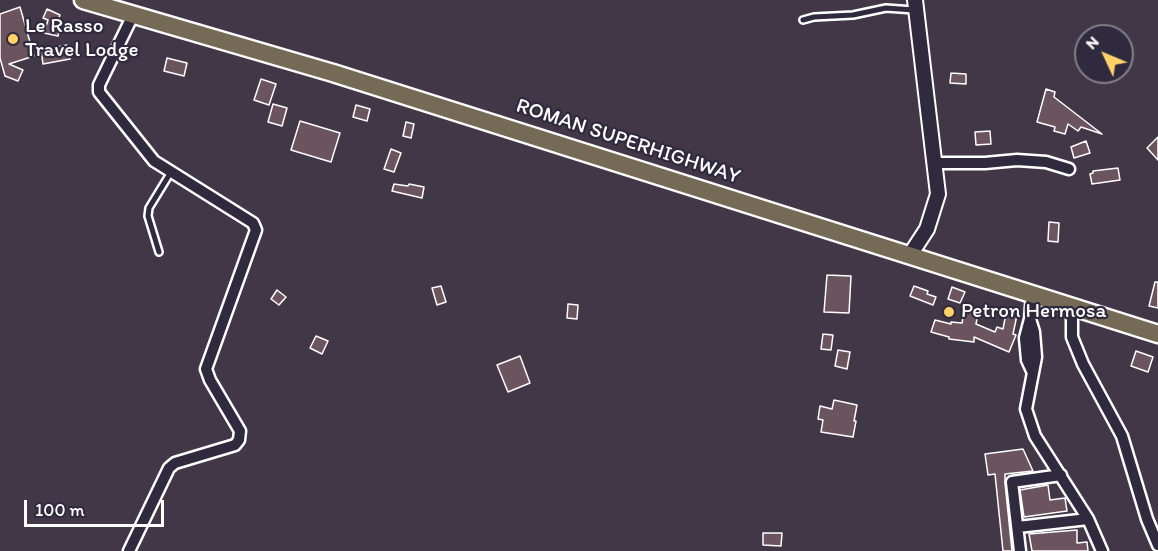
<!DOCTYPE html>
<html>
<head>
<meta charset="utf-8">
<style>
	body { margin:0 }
	#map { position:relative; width:1158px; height:551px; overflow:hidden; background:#413747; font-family:Itim,sans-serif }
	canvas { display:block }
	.north { position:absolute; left:1074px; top:24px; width:60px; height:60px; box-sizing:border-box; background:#2f2a3d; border:2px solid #827f8b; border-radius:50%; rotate:314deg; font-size:16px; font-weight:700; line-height:24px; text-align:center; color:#fff }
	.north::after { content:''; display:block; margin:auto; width:21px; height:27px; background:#ffd166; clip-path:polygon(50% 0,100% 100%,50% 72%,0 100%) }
	.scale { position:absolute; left:24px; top:500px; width:140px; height:27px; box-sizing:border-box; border:3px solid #fff; border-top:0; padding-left:8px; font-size:18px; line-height:21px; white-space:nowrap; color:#fff; -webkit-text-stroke:4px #2f2a3d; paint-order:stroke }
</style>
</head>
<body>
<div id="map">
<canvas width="1158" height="551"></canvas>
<div class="north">N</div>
<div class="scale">100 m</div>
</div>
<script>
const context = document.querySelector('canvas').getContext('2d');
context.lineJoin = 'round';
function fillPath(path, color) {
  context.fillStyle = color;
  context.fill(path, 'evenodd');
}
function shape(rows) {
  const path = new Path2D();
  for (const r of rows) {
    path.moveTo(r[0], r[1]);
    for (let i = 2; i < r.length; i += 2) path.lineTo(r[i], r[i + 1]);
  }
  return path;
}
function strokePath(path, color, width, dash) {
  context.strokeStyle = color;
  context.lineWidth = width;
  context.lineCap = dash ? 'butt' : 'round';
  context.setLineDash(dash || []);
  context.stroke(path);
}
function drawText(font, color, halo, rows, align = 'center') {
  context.font = font + ' Itim,sans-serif';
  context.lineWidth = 4.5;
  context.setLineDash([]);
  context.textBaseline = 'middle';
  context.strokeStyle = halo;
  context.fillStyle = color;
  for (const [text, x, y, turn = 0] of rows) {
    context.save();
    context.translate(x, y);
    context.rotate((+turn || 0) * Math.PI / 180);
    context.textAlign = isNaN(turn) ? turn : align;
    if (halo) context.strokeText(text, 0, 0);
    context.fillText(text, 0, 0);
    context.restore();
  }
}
const building = shape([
	[20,7,34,56,9,64,23,70,18,81,5,76,0,58,0,14,20,7],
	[47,9,60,15,56,26,60,27,58,36,44,33,48,20,43,18,47,9],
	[67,45,70,59,43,64,41,50,67,45],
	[167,58,187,63,184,76,164,71,167,58],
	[951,73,966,74,966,84,950,83,951,73],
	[261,79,276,84,269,105,254,100,261,79],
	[1046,89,1055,92,1054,97,1102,134,1081,127,1078,131,1068,124,1065,134,1054,131,1055,127,1037,122,1046,89],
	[273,104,287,108,282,126,268,122,273,104],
	[356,105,370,109,367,121,353,117,356,105],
	[300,121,340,133,331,162,291,150,300,121],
	[406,122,414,124,411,138,403,136,406,122],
	[990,131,991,144,976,145,975,132,990,131],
	[1158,137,1158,160,1147,148,1158,137],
	[1086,141,1090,153,1074,158,1071,147,1086,141],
	[391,149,401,153,394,172,384,169,391,149],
	[1118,168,1120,180,1092,184,1090,174,1093,173,1093,171,1118,168],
	[394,184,408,186,409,184,424,187,422,198,392,191,394,184],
	[1049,222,1059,223,1058,242,1048,241,1049,222],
	[827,275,851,276,849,313,824,312,827,275],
	[1155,282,1158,282,1158,308,1149,306,1155,282],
	[441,286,446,302,437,305,432,288,441,286],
	[914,286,928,291,927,294,936,297,933,305,910,296,914,286],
	[952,287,965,292,960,303,948,299,952,287],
	[277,290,286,297,279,305,271,299,277,290],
	[568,304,578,305,577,319,567,318,568,304],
	[964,312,978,314,976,324,995,332,997,327,1003,329,1006,313,1017,315,1013,334,1016,335,1009,352,974,337,974,342,949,339,949,337,931,332,935,320,951,324,951,322,962,323,964,312],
	[823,334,833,335,831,350,821,349,823,334],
	[316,336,328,341,322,354,310,348,316,336],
	[838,350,850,352,847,369,835,366,838,350],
	[1136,351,1153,357,1148,372,1131,366,1136,351],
	[520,356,530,383,508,392,497,365,520,356],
	[834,400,857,405,854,421,856,421,853,437,821,432,823,420,818,419,820,406,832,409,834,400],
	[1023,449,1033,471,1005,474,1005,483,1012,551,1003,551,995,474,988,475,985,454,1023,449],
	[1048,485,1050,500,1065,498,1067,511,1024,517,1020,490,1048,485],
	[1077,530,1077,543,1087,542,1088,551,1032,551,1029,534,1077,530],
	[763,533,782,533,781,546,763,545,763,533]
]);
fillPath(building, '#6c545f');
strokePath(building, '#fff', 1.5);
const service = shape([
	[803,20,814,17,853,15,886,8,914,10],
	[159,252,148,216,149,208,171,172]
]);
const minor = shape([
	[935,163,985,163,1017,160,1046,162,1069,169],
	[1032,294,1030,319,1025,338,1027,360,1032,371],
	[1072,307,1072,337,1083,364,1122,436,1147,519,1158,545],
	[1030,319,1034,332,1036,357,1026,409,1035,436,1088,519,1102,551],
	[1018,527,1088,519],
	[129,551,169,468,175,463,235,445,239,440,240,431,210,380,206,369,256,230,253,223,154,161,99,92,99,85,133,15],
	[1020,551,1012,482,1061,475]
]);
const tertiary = shape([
	[910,255,927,229,938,194,915,0]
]);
const primary = shape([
	[83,0,333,73,1158,334]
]);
strokePath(service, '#fff', 10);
strokePath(minor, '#fff', 15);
strokePath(tertiary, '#fff', 18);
strokePath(primary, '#fff', 21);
strokePath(service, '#2f2a3d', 5);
strokePath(minor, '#2f2a3d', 10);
strokePath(tertiary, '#2f2a3d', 14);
strokePath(primary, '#756a55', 16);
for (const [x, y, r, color] of [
	[13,39,6,"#ffd166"],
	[949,312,6,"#ffd166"]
]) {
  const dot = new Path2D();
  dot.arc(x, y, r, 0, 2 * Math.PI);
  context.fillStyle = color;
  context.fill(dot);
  strokePath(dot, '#2f2a3d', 2);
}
drawText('21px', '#fff', '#2f2a3d', [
	["Le Rasso",25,27],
	["Travel Lodge",25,51],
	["Petron Hermosa",961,312]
], 'left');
drawText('21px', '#fff', '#2f2a3d', [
	["ROMAN SUPERHIGHWAY",628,142,18]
]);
</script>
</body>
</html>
